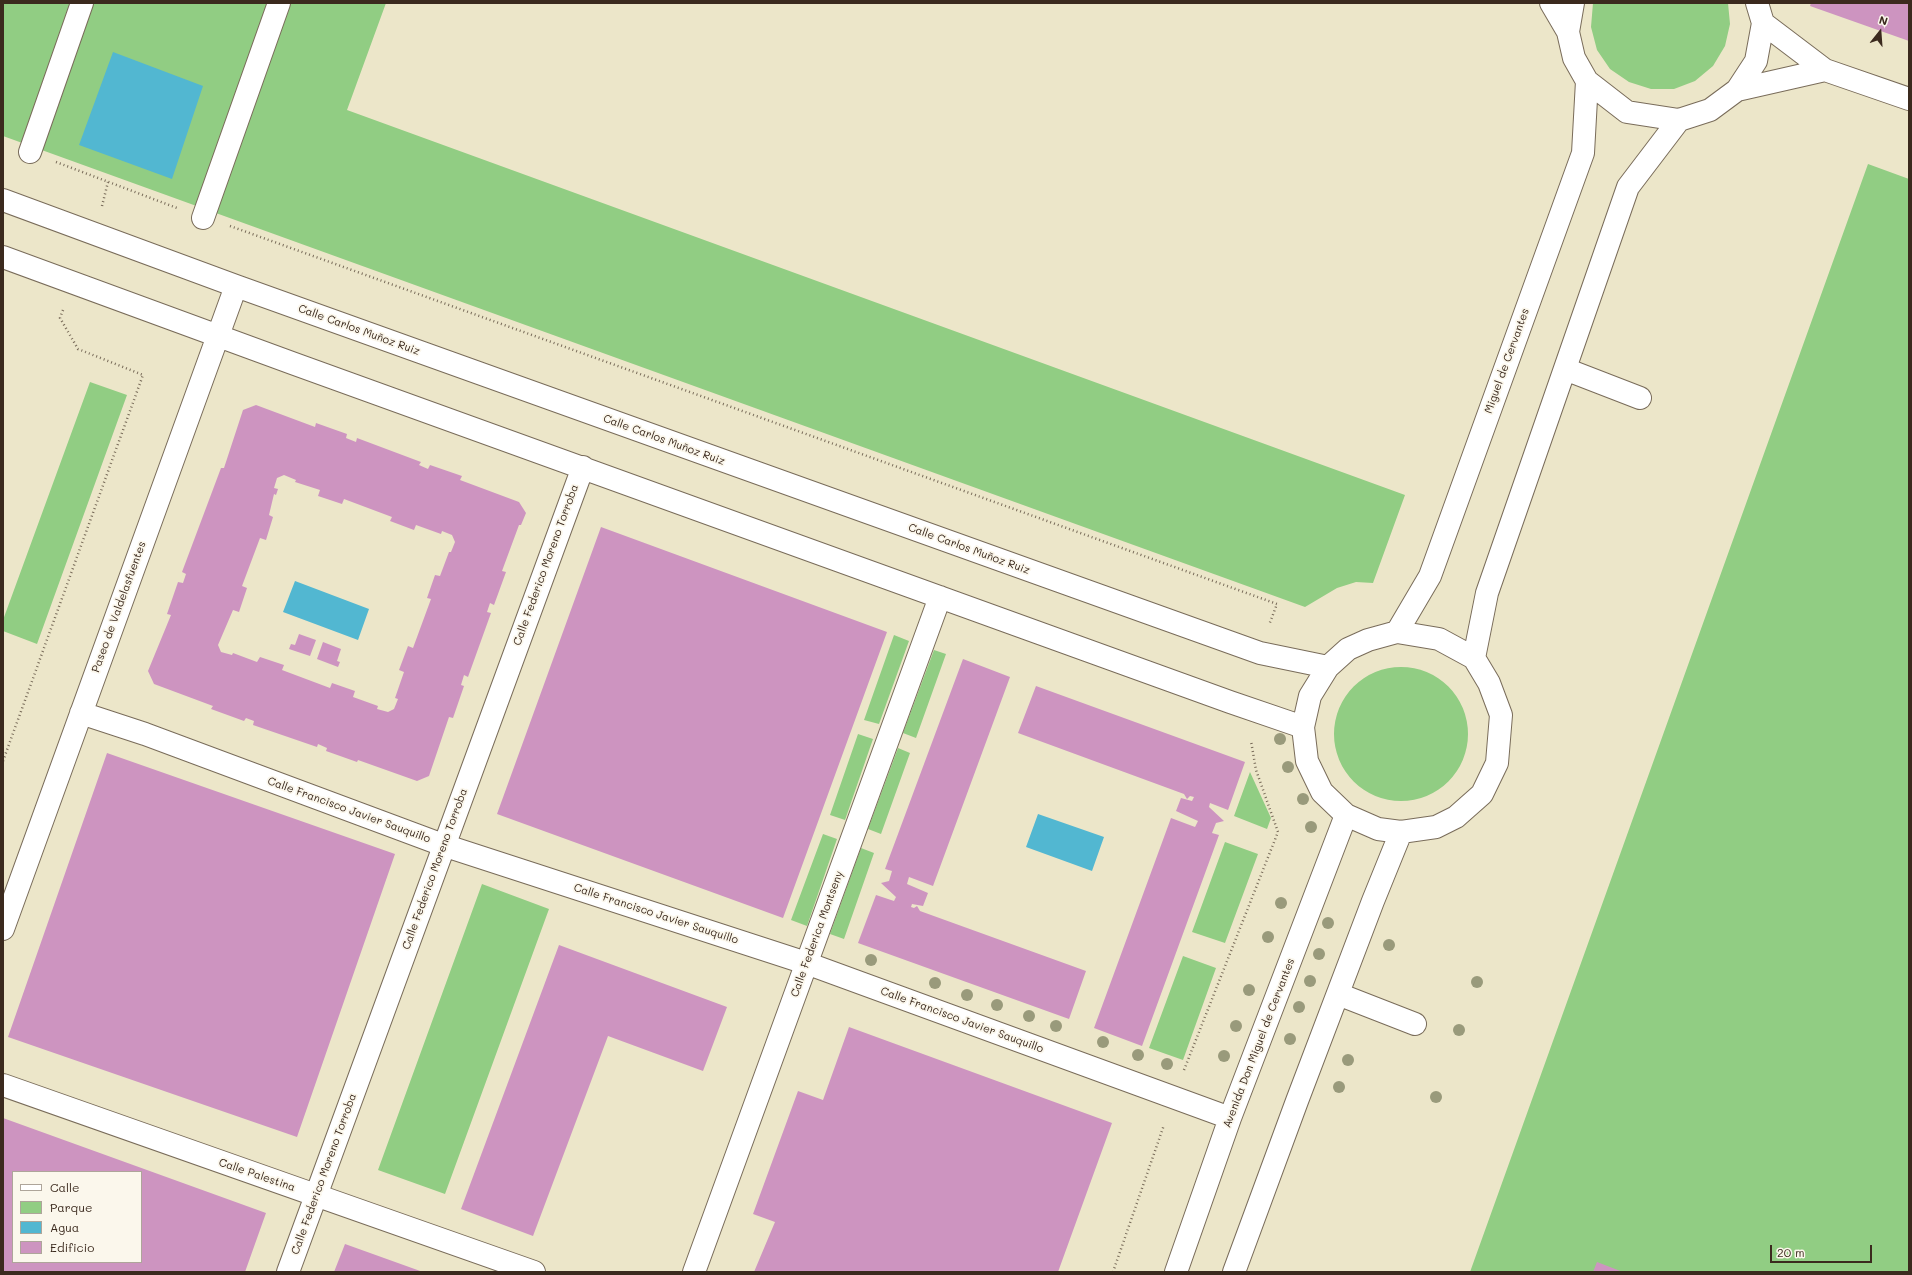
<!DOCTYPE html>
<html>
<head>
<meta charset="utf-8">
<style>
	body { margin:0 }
	#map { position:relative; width:1912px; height:1275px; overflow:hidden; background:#ece6c9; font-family:Mali,sans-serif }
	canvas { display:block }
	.frame { position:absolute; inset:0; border:4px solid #3b2a1e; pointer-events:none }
	.legend { position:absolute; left:12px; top:1171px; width:130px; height:92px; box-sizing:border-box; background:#fbf7ec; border:1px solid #aea59a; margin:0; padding:5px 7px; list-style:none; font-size:12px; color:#3b2a1e }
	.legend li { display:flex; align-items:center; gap:8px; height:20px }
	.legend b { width:20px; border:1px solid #aea59a }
	.north { position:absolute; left:1860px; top:12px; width:40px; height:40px; -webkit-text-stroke:3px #fbf7ec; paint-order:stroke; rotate:17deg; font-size:11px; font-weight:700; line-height:16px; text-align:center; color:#3b2a1e }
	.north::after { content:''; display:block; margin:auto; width:14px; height:18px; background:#3b2a1e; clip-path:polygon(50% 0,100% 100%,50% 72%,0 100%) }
	.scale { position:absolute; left:1770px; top:1245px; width:102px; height:18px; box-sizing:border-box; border:2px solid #3b2a1e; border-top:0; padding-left:5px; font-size:12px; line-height:14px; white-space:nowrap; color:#3b2a1e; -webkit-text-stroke:3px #fbf7ec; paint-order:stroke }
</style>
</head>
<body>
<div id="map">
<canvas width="1912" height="1275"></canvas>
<div class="frame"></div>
<ul class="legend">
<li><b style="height:5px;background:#fff"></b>Calle</li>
<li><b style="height:11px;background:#91cd83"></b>Parque</li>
<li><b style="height:11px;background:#52b7d1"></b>Agua</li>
<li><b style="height:11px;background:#cd94c0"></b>Edificio</li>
</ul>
<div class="north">N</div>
<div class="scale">20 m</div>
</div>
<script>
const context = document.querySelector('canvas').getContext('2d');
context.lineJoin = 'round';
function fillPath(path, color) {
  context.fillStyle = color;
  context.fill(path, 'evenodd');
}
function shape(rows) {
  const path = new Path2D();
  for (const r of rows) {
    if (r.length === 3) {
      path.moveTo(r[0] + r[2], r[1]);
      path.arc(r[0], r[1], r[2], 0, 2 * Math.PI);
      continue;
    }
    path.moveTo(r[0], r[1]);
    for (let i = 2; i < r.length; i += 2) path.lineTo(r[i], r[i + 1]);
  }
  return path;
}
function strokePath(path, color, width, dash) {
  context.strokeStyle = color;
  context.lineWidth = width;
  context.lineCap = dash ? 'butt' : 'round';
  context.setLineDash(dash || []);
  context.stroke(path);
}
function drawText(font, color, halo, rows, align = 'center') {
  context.font = font + ' Mali,sans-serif';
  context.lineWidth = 3.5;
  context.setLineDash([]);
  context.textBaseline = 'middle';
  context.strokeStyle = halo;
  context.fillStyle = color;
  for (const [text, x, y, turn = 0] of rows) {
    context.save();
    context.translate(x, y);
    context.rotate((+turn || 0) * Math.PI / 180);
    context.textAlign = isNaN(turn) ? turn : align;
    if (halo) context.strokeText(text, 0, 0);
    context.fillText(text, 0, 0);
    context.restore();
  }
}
fillPath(shape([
	[3,3,386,3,347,110,1405,495,1373,583,1356,582,1337,588,1305,607,3,136],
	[1593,3,1728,3,1730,24,1725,46,1713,66,1695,81,1674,89,1651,89,1629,82,1610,69,1597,50,1591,27],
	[1868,164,1909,179,1909,1272,1470,1272],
	[90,382,127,395,37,644,3,631,3,620],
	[894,635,909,641,879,724,864,720],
	[934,650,946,654,916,738,903,733],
	[1401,734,67],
	[858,734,873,739,845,820,830,815],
	[898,748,910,753,881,834,868,829],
	[1250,772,1271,818,1267,829,1234,816],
	[823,834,837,839,807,926,791,920],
	[1225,842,1258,854,1225,943,1192,932],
	[861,848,874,853,844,939,830,934],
	[482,884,549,909,445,1194,378,1170],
	[1183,956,1216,968,1183,1060,1149,1048]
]), '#91cd83');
fillPath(shape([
	[113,52,203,86,172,179,79,145],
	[295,581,369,609,358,640,283,612],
	[1038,814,1104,837,1092,871,1026,847]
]), '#52b7d1');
fillPath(shape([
	[1811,3,1909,3,1909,41,1810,6],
	[256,405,315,427,316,423,347,434,346,438,356,442,357,438,421,462,419,465,428,469,430,465,462,476,460,480,519,502,526,513,521,525,519,525,502,571,506,572,494,605,490,603,487,612,491,613,468,677,464,675,461,685,464,686,453,718,449,717,429,776,417,781,358,760,357,762,326,751,327,748,318,744,317,747,253,725,254,721,246,718,244,721,211,709,213,706,154,684,148,671,171,615,167,614,178,582,183,583,186,574,182,572,221,468,224,468,243,410],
	[284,475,296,480,295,482,320,490,318,496,342,504,344,499,392,517,390,521,414,530,416,525,441,534,442,531,452,535,455,542,451,552,449,552,440,576,435,575,427,598,431,599,413,648,408,646,399,670,404,672,395,698,398,699,394,709,388,712,377,709,378,706,353,697,355,691,332,683,330,688,282,670,284,665,260,657,257,662,233,653,232,655,221,652,218,645,233,610,239,612,247,588,242,586,260,538,266,540,273,517,269,515,274,494,276,495,278,489,274,488,277,478],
	[601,527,887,632,783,918,497,814],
	[299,634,316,640,310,656,289,649,291,644,295,645],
	[323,642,341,649,337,661,340,662,338,667,317,659],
	[963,659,1010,677,933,886,909,877,907,884,928,893,923,906,912,904,911,907,914,908,917,906,920,911,1086,971,1069,1019,858,943,876,895,894,901,896,897,881,883,889,881,892,871,885,869],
	[1036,686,1245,762,1228,810,1210,803,1209,807,1224,821,1216,823,1212,833,1219,835,1142,1046,1094,1028,1171,818,1195,827,1198,821,1176,811,1181,798,1192,801,1194,797,1190,796,1187,799,1184,794,1018,733],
	[107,753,395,854,297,1137,8,1037],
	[559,945,727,1007,703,1071,608,1036,533,1236,461,1209],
	[849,1027,1112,1123,1058,1272,754,1272,775,1222,753,1214,798,1091,823,1100],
	[3,1118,266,1213,245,1272,3,1272],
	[13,1172,141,1172,141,1262,13,1262],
	[345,1244,423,1272,334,1272],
	[1597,1262,1623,1272,1593,1272]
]), '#cd94c0');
const minor = shape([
	[1551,3,1568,32],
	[1573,3,1568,32,1574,58,1587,81,1627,112,1679,120,1710,110,1737,90,1756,61,1763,23,1757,3],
	[1763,23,1825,70,1909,99],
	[1737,90,1825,70],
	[30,152,82,3],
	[3,200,236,286,1260,653,1328,667],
	[203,218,279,3],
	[3,257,292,363,1230,702,1303,727],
	[1565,369,1640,398],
	[1397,632,1439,639,1474,658,1489,683,1501,715,1497,763,1482,794,1456,817,1436,827,1401,832,1378,829,1346,815,1322,792,1307,761,1303,727,1310,696,1328,667,1348,649,1368,640,1397,632],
	[1397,632,1430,576,1583,153,1587,81],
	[1474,658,1487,593,1628,187,1679,120],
	[81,713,145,734,443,845,806,963,1230,1118],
	[3,929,236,286],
	[1338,994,1415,1024],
	[3,1085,534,1272],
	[288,1272,583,467],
	[694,1272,940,597],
	[1176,1272,1230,1118,1346,815],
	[1234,1272,1297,1101,1373,901,1401,832]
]);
strokePath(minor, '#796c5a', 24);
strokePath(shape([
	[56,162,177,208],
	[102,206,108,182],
	[230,226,1277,604,1269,625],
	[3,761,143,375,78,349,60,318,63,310],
	[1184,1070,1278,832,1256,770,1251,741],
	[1113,1272,1164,1125]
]), '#796c5a', 2.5, [1, 3]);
strokePath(minor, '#fff', 22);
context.fillStyle = '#999a7b';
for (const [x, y] of [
	[1280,739],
	[1288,767],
	[1303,799],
	[1311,827],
	[1281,903],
	[1328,923],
	[1268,937],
	[1389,945],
	[1319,954],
	[871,960],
	[1310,981],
	[1477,982],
	[935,983],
	[1249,990],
	[967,995],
	[997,1005],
	[1299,1007],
	[1029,1016],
	[1056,1026],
	[1236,1026],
	[1459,1030],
	[1290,1039],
	[1103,1042],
	[1138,1055],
	[1224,1056],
	[1348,1060],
	[1167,1064],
	[1339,1087],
	[1436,1097]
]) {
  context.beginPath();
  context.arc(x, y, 6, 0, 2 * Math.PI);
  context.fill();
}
drawText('11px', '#3b2a1e', '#fbf7ec', [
	["Calle Carlos Muñoz Ruiz",359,330,20],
	["Miguel de Cervantes",1507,361,-70],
	["Calle Carlos Muñoz Ruiz",664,440,20],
	["Calle Carlos Muñoz Ruiz",969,549,20],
	["Calle Federico Moreno Torroba",546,565,-70],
	["Paseo de Valdelasfuentes",119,607,-70],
	["Calle Francisco Javier Sauquillo",349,810,20],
	["Calle Federico Moreno Torroba",435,869,-70],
	["Calle Francisco Javier Sauquillo",656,914,18],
	["Calle Federica Montseny",817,934,-70],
	["Calle Francisco Javier Sauquillo",962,1020,20],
	["Avenida Don Miguel de Cervantes",1259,1043,-69],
	["Calle Federico Moreno Torroba",324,1174,-70],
	["Calle Palestina",257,1175,19]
]);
</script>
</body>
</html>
